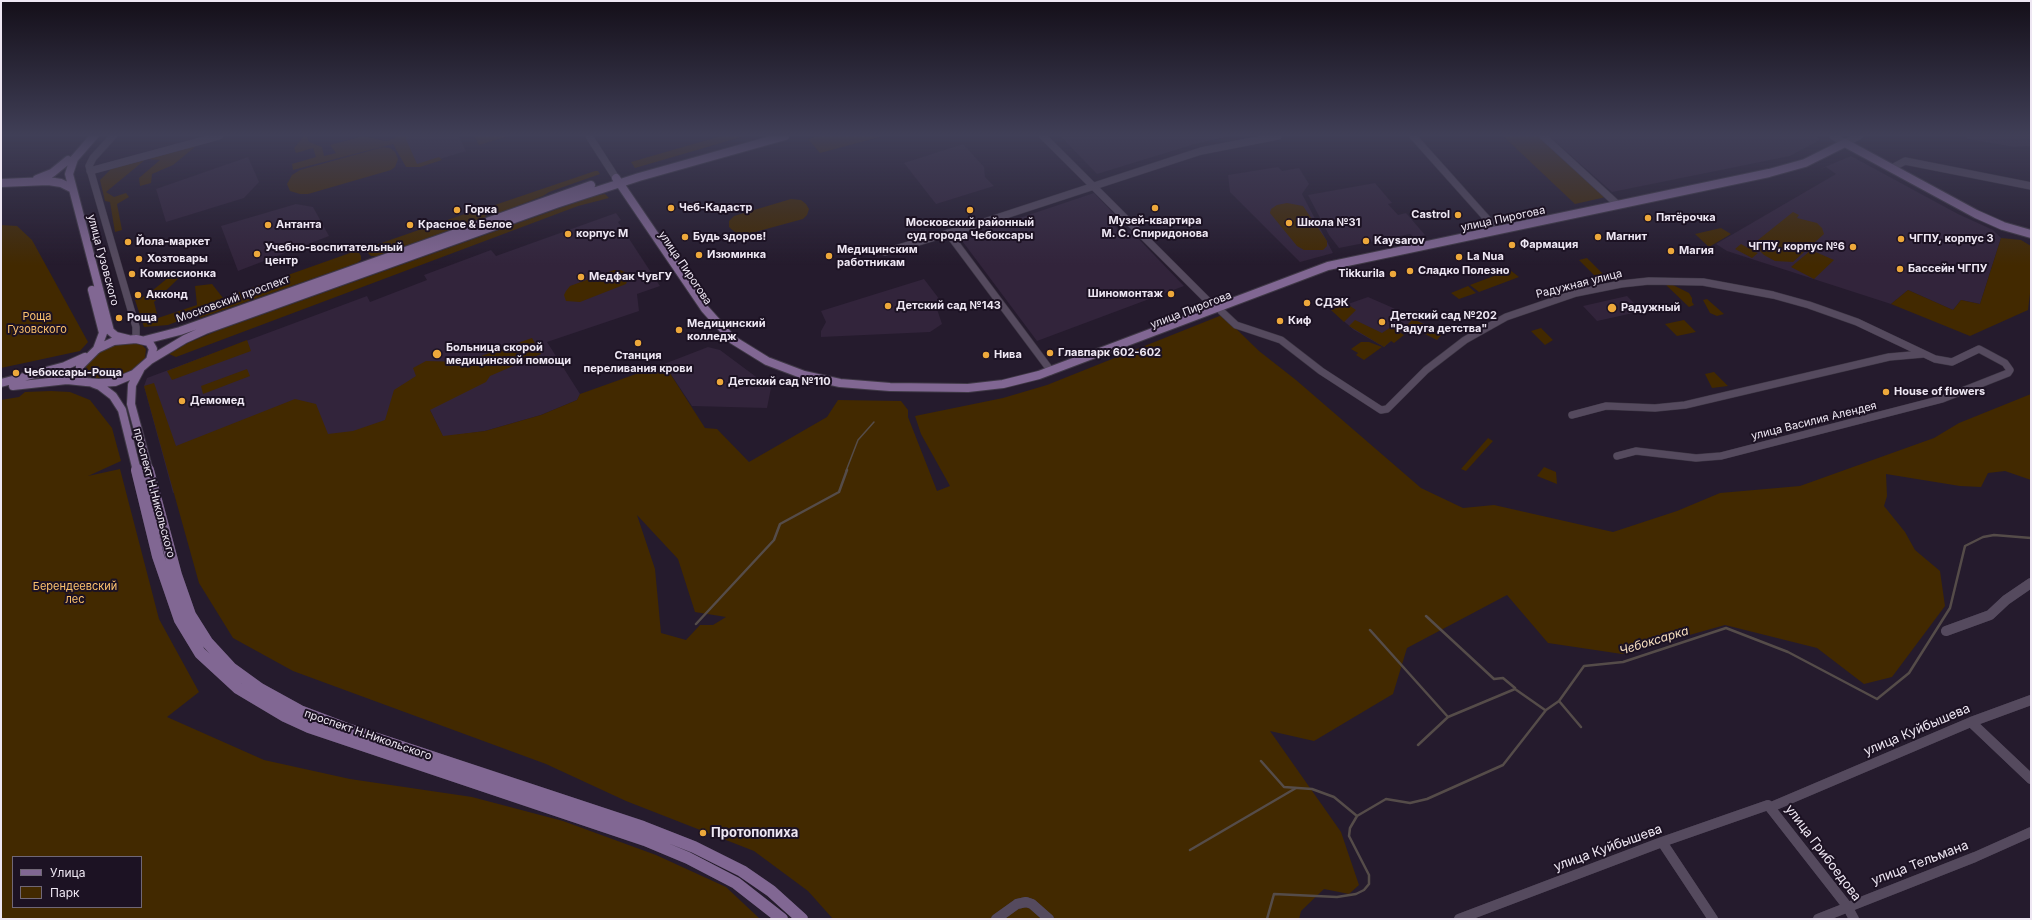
<!DOCTYPE html>
<html>
<head>
<meta charset="utf-8">
<style>
	body { margin:0 }
	#map { position:relative; width:2032px; height:920px; overflow:hidden; background:#251b2d; font-family:Inter,sans-serif }
	canvas { display:block }
	.frame { position:absolute; inset:0; border:2px solid #eee7f3; pointer-events:none }
	.legend { position:absolute; left:12px; top:856px; width:130px; height:52px; box-sizing:border-box; background:#1c1223; border:1px solid #706776; margin:0; padding:5px 7px; list-style:none; font-size:12px; color:#eee7f3 }
	.legend li { display:flex; align-items:center; gap:8px; height:20px }
	.legend b { width:20px; border:1px solid #706776 }
</style>
</head>
<body>
<div id="map">
<canvas width="2032" height="920"></canvas>
<div class="frame"></div>
<ul class="legend">
<li><b style="height:5px;background:#816793"></b>Улица</li>
<li><b style="height:11px;background:#422900"></b>Парк</li>
</ul>
</div>
<script>
const context = document.querySelector('canvas').getContext('2d');
context.lineJoin = 'round';
function fillPath(path, color) {
  context.fillStyle = color;
  context.fill(path, 'evenodd');
}
function shape(rows) {
  const path = new Path2D();
  for (const r of rows) {
    path.moveTo(r[0], r[1]);
    for (let i = 2; i < r.length; i += 2) path.lineTo(r[i], r[i + 1]);
  }
  return path;
}
function strokePath(path, color, width, dash) {
  context.strokeStyle = color;
  context.lineWidth = width;
  context.lineCap = dash ? 'butt' : 'round';
  context.setLineDash(dash || []);
  context.stroke(path);
}
function drawText(font, color, halo, rows, align = 'center') {
  context.font = font + ' Inter,sans-serif';
  context.lineWidth = 4;
  context.setLineDash([]);
  context.textBaseline = 'middle';
  context.strokeStyle = halo;
  context.fillStyle = color;
  for (const [text, x, y, turn = 0] of rows) {
    context.save();
    context.translate(x, y);
    context.rotate((+turn || 0) * Math.PI / 180);
    context.textAlign = isNaN(turn) ? turn : align;
    if (halo) context.strokeText(text, 0, 0);
    context.fillText(text, 0, 0);
    context.restore();
  }
}
fillPath(shape([
	[406,136,459,136,466,151,414,167,399,138],
	[1231,136,1195,144,1097,174,1061,137],
	[1549,136,1817,136,1820,140,1790,156,1612,192],
	[1966,136,2031,136,2031,146,2014,147,1967,139],
	[963,144,984,167,985,177,994,186,936,204,904,163],
	[1851,156,1958,214,1993,230,2001,238,1980,304,1961,300,1953,310,1908,290,1891,304,1727,251,1716,244,1836,174,1826,167,1820,169],
	[248,157,259,182,244,198,166,222,156,189],
	[1278,167,1282,171,1299,168,1309,184,1302,194,1333,253,1300,262,1230,192,1228,175],
	[1375,183,1392,203,1388,204,1398,215,1406,213,1425,235,1414,237,1410,234,1339,248,1329,235,1308,195],
	[1094,193,1119,219,1111,221,1112,223,1121,233,1130,230,1184,286,1037,341,960,238],
	[296,204,313,207,329,236,238,271,221,226],
	[616,213,621,220,618,222,660,286,637,294,639,311,547,342,580,394,577,400,541,415,485,431,443,437,430,410,173,493,144,386,147,378,367,296,370,302,427,280,424,275,491,250,496,256],
	[924,279,943,304,937,309,942,324,930,332,821,337,821,331,826,322,821,311],
	[1627,296,1642,311,1597,321,1583,306],
	[1368,297,1391,307,1443,333,1437,340,1409,326,1384,347,1354,330,1331,310],
	[708,347,720,350,771,388,767,408,692,406,664,364]
]), '#32243b');
fillPath(shape([
	[304,136,307,136,309,142,322,147,324,156,336,153,330,145,363,136,386,141,395,138,396,136,407,136,406,139,417,164,439,157,442,160,420,167,406,167,393,144,293,170,292,164,316,157,313,148,296,153,294,148],
	[474,136,509,136,479,145],
	[721,136,745,136,635,168,631,162],
	[819,136,879,136,880,137,820,153,808,139],
	[1503,136,1540,136,1606,197,1575,204],
	[215,138,215,141,196,146,173,165,152,174,151,183,140,186,139,178,160,160,146,159,106,192,114,197,126,193,129,197,117,204,122,230,115,232,110,202,105,201,100,180,111,169],
	[383,147,390,148,395,152,398,159,395,167,391,170,308,194,300,194,290,191,287,184,292,175,300,170],
	[595,171,598,171,600,174,549,192,543,196,499,213,494,213,489,207],
	[605,194,609,198,578,206,176,357,169,354,188,343,217,331,594,196],
	[791,199,801,200,806,204,809,209,807,215,803,219,744,235,737,234,729,227,729,221,734,216],
	[1287,203,1303,206,1327,241,1327,246,1323,250,1304,250,1297,246,1270,213,1271,209,1277,205],
	[479,209,483,210,486,217,377,256,371,256,368,253,370,247],
	[1793,212,1799,215,1797,218,1817,223,1822,228,1824,234,1793,262,1775,261,1764,255,1758,249,1755,252,1758,253,1752,258,1735,249,1741,244,1748,248],
	[1,225,17,226,32,240,88,342,80,351,1,368],
	[1721,228,1731,234,1709,247,1695,234],
	[2001,238,2021,240,2031,246,2031,285,2028,310,1970,336,1891,304,1908,290,1953,310,1961,300,1980,304],
	[351,244,354,244,361,256,361,260,357,263,200,318,197,314,168,325,144,327,135,300,147,295,169,277,179,278,154,302,158,318,197,305,195,286,212,284,223,298,350,253,348,247],
	[1811,250,1834,260,1814,279,1791,267],
	[1587,258,1608,279,1600,281,1579,260],
	[614,270,620,270,625,272,628,279,626,284,580,302,566,301,564,295,566,291,570,286],
	[1510,270,1519,277,1479,292,1470,285],
	[1666,285,1673,285,1689,293,1692,298,1692,302,1694,305,1689,307],
	[1468,286,1476,293,1459,299,1451,293],
	[1707,299,1724,314,1717,316,1710,313,1703,300],
	[1347,304,1356,310,1344,322,1331,310],
	[1222,315,1259,351,1296,380,1421,488,1463,508,1494,505,1613,532,1677,511,1720,493,1800,486,1934,438,1959,423,2031,394,2031,480,2005,471,1988,473,1981,487,1960,486,1886,474,1887,496,1884,506,1905,532,1915,550,1940,571,1945,606,1892,677,1864,684,1817,648,1725,625,1622,654,1548,643,1507,595,1407,648,1393,694,1314,741,1270,731,1341,832,1359,885,1349,894,1324,889,1301,911,1299,919,833,919,808,891,754,851,626,801,546,764,293,671,233,638,199,583,144,386,154,383,176,446,295,399,316,404,328,434,353,431,385,420,394,390,416,376,413,368,426,361,464,362,532,338,541,354,490,376,486,382,430,410,443,436,485,431,541,415,577,400,580,394,664,364,705,428,717,429,749,462,827,417,838,400,901,401,908,410,908,417,937,491,950,486,921,434,915,416,1003,398,1047,385],
	[637,515,678,559,695,612,726,617,713,625,700,625,686,640,661,633,655,569],
	[1413,319,1443,333,1437,340,1407,325],
	[1355,320,1382,333,1391,327,1404,335,1394,343,1391,341,1384,347,1349,326],
	[1684,320,1696,332,1677,336,1665,324],
	[1541,328,1553,340,1545,345,1531,331],
	[247,340,251,351,172,380,167,371],
	[130,342,142,345,146,349,145,358,132,370,121,375,105,379,94,378,87,374,86,366,92,356,110,346],
	[1361,342,1369,342,1382,347,1364,360,1356,355,1358,353,1351,349],
	[247,369,250,376,203,394,201,386],
	[1714,372,1728,386,1712,388,1705,374],
	[51,391,70,392,90,400,112,428,121,461,88,476,120,469,159,619,199,692,167,717,264,760,350,779,472,797,563,821,656,855,726,887,760,919,1,919,1,400,19,397,25,392],
	[13,857,141,857,141,907,13,907],
	[1488,438,1493,441,1466,471,1461,469],
	[1544,467,1556,472,1557,484,1537,476]
]), '#422900');
strokePath(shape([
	[846,471,858,440,874,422]
]), '#554c49', 1.5);
strokePath(shape([
	[1426,616,1494,679,1503,678,1515,688],
	[696,624,774,540,780,524,839,492,847,470],
	[1370,630,1448,717],
	[1559,701,1581,727],
	[1418,745,1448,717,1515,689,1545,710],
	[1261,761,1284,787,1312,789,1334,797,1357,816],
	[1190,850,1296,788],
	[1267,919,1274,894,1337,897,1356,894,1364,890,1369,884,1369,875,1349,836,1350,828,1357,816,1386,799,1410,803,1427,799,1503,765,1546,710,1559,701,1584,666,1623,662,1726,628,1788,652,1877,699,1909,673,1950,608,1965,546,1983,537,1994,535,2031,538]
]), '#554c49', 2.5);
const minorFar1 = shape([
	[113,136,93,158,89,166,136,327,136,339],
	[589,136,616,178],
	[1043,136,1215,308],
	[1413,136,1497,230],
	[1543,136,1617,204],
	[1833,136,1845,143,1859,136],
	[1892,168,1905,161,2031,186],
	[90,171,219,136],
	[948,233,1051,371],
	[885,252,972,226,1201,151,1278,136],
	[1221,311,1236,325,1281,340,1321,371,1381,410,1387,409,1426,370,1465,340,1506,317,1576,293,1621,284,1649,281,1703,282,1773,295,1809,305,1857,322,1935,359,1952,362,1979,349,2005,363,2010,370,2008,373,1942,399,1721,456,1696,458,1636,451,1617,456],
	[1572,415,1606,406,1655,408,1685,405,1889,357,1923,354]
]);
const minor = shape([
	[1946,631,1990,615,2006,600,2031,583],
	[1971,722,2031,779],
	[1771,807,1971,722,2031,700],
	[1662,842,1713,919],
	[996,919,1017,904,1026,902,1032,904,1049,919],
	[1459,919,1662,842,1768,805,1847,906,1854,919],
	[1818,919,1975,857,2031,832]
]);
const majorFar1 = shape([
	[94,136,74,159,69,174,110,331,116,336,128,339],
	[616,178,705,309,733,340,767,361,804,375,840,383,890,387,968,388,1003,384,1039,375,1328,266,1769,173,1805,163,1845,143,1976,214,2003,226,2031,234],
	[37,179,52,173,68,160],
	[1,183,48,181,61,183,71,188],
	[92,290,103,333,97,349],
	[136,339,149,342,153,349,150,360,134,374,115,382,99,383,86,382,80,376,80,366,97,349,114,341,136,339],
	[145,340,180,331,591,185],
	[150,360,185,339,205,330,556,204,639,177,785,136],
	[140,370,132,385,131,404,149,471],
	[1,383,65,366,85,357],
	[92,383,100,386,113,396,122,410,137,471],
	[13,386,67,380,86,382]
]);
const major = shape([
	[137,470,158,556,180,620,200,653,238,688,285,716,309,727,645,840,688,858,736,883,782,919],
	[148,470,176,575,190,615,207,642,231,668,260,689,300,711,350,730,643,827,694,847,742,871,771,891,802,919]
]);
strokePath(minorFar1, '#3f3846', 8);
strokePath(minor, '#3f3846', 10);
strokePath(majorFar1, '#3f3846', 10);
strokePath(major, '#3f3846', 12);
strokePath(minorFar1, '#554a5e', 7);
strokePath(minor, '#554a5e', 10);
strokePath(majorFar1, '#816793', 8);
strokePath(major, '#816793', 12);
const sky = context.createLinearGradient(0, 0, 0, 265);
sky.addColorStop(0, '#140f19');
sky.addColorStop(0.51, '#403f57');
sky.addColorStop(1, '#403f5700');
context.fillStyle = sky;
context.fillRect(0, 0, 2032, 265);
for (const [x, y, r, color] of [
	[671,208,4,"#eda83b"],
	[1155,208,4,"#eda83b"],
	[457,210,4,"#eda83b"],
	[970,210,4,"#eda83b"],
	[1458,215,4,"#eda83b"],
	[1648,218,4,"#eda83b"],
	[1289,223,4,"#eda83b"],
	[268,225,4,"#eda83b"],
	[410,225,4,"#eda83b"],
	[568,234,4,"#eda83b"],
	[685,237,4,"#eda83b"],
	[1598,237,4,"#eda83b"],
	[1901,239,4,"#eda83b"],
	[1366,241,4,"#eda83b"],
	[128,242,4,"#eda83b"],
	[1512,245,4,"#eda83b"],
	[1853,247,4,"#eda83b"],
	[1671,251,4,"#eda83b"],
	[257,254,4,"#eda83b"],
	[699,255,4,"#eda83b"],
	[829,256,4,"#eda83b"],
	[1459,257,4,"#eda83b"],
	[139,259,4,"#eda83b"],
	[1900,269,4,"#eda83b"],
	[1410,271,4,"#eda83b"],
	[132,274,4,"#eda83b"],
	[1393,274,4,"#eda83b"],
	[581,277,4,"#eda83b"],
	[1171,294,4,"#eda83b"],
	[138,295,4,"#eda83b"],
	[1307,303,4,"#eda83b"],
	[888,306,4,"#eda83b"],
	[1612,308,5,"#eda83b"],
	[119,318,4,"#eda83b"],
	[1280,321,4,"#eda83b"],
	[1382,322,4,"#eda83b"],
	[679,330,4,"#eda83b"],
	[638,343,4,"#eda83b"],
	[1050,353,4,"#eda83b"],
	[437,354,5,"#eda83b"],
	[986,355,4,"#eda83b"],
	[16,373,4,"#eda83b"],
	[720,382,4,"#eda83b"],
	[1886,392,4,"#eda83b"],
	[182,401,4,"#eda83b"],
	[703,833,4,"#eda83b"]
]) {
  const dot = new Path2D();
  dot.arc(x, y, r, 0, 2 * Math.PI);
  context.fillStyle = color;
  context.fill(dot);
  strokePath(dot, '#1c1223', 1.5);
}
drawText('bold 11px', '#eee7f3', '#1c1223', [
	["Чеб-Кадастр",679,208],
	["Горка",465,210],
	["Castrol",1450,215,"right"],
	["Пятёрочка",1656,218],
	["Музей-квартира",1155,221,"center"],
	["М. С. Спиридонова",1155,234,"center"],
	["Московский районный",970,223,"center"],
	["суд города Чебоксары",970,236,"center"],
	["Школа №31",1297,223],
	["Антанта",276,225],
	["Красное & Белое",418,225],
	["корпус М",576,234],
	["Будь здоров!",693,237],
	["Магнит",1606,237],
	["ЧГПУ, корпус 3",1909,239],
	["Kaysarov",1374,241],
	["Йола-маркет",136,242],
	["Фармация",1520,245],
	["ЧГПУ, корпус №6",1845,247,"right"],
	["Учебно-воспитательный",265,248],
	["центр",265,261],
	["Медицинским",837,250],
	["работникам",837,263],
	["Магия",1679,251],
	["Изюминка",707,255],
	["La Nua",1467,257],
	["Хозтовары",147,259],
	["Бассейн ЧГПУ",1908,269],
	["Сладко Полезно",1418,271],
	["Комиссионка",140,274],
	["Tikkurila",1385,274,"right"],
	["Медфак ЧувГУ",589,277],
	["Шиномонтаж",1163,294,"right"],
	["Акконд",146,295],
	["СДЭК",1315,303],
	["Детский сад №143",896,306],
	["Радужный",1621,308],
	["Детский сад №202",1390,316],
	["\"Радуга детства\"",1390,329],
	["Роща",127,318],
	["Киф",1288,321],
	["Медицинский",687,324],
	["колледж",687,337],
	["Больница скорой",446,348],
	["медицинской помощи",446,361],
	["Главпарк 602-602",1058,353],
	["Нива",994,355],
	["Станция",638,356,"center"],
	["переливания крови",638,369,"center"],
	["Чебоксары-Роща",24,373],
	["Детский сад №110",728,382],
	["House of flowers",1894,392],
	["Демомед",190,401]
], 'left');
drawText('11px', '#eee7f3', '#1c1223', [
	["улица Пирогова",1503,219,-12],
	["улица Гузовского",103,260,75],
	["улица Пирогова",685,268,56],
	["Радужная улица",1579,284,-14],
	["Московский проспект",233,299,-20],
	["улица Пирогова",1191,310,-21],
	["улица Василия Алендея",1814,421,-14],
	["проспект Н.Никольского",154,493,75],
	["проспект Н.Никольского",368,735,19]
]);
drawText('11px', '#fbc16e', '#1c1223', [
	["Роща",37,317],
	["Гузовского",37,330],
	["Берендеевский",75,587],
	["лес",75,600]
]);
drawText('italic 12px', '#f8e0c1', '#1c1223', [
	["Чебоксарка",1654,641,-17]
]);
drawText('13px', '#eee7f3', '#1c1223', [
	["улица Куйбышева",1917,730,-23],
	["улица Куйбышева",1608,848,-20],
	["улица Грибоедова",1823,853,53],
	["улица Тельмана",1920,863,-21]
]);
drawText('bold 13px', '#eee7f3', '#1c1223', [
	["Протопопиха",711,833]
], 'left');
</script>
</body>
</html>
